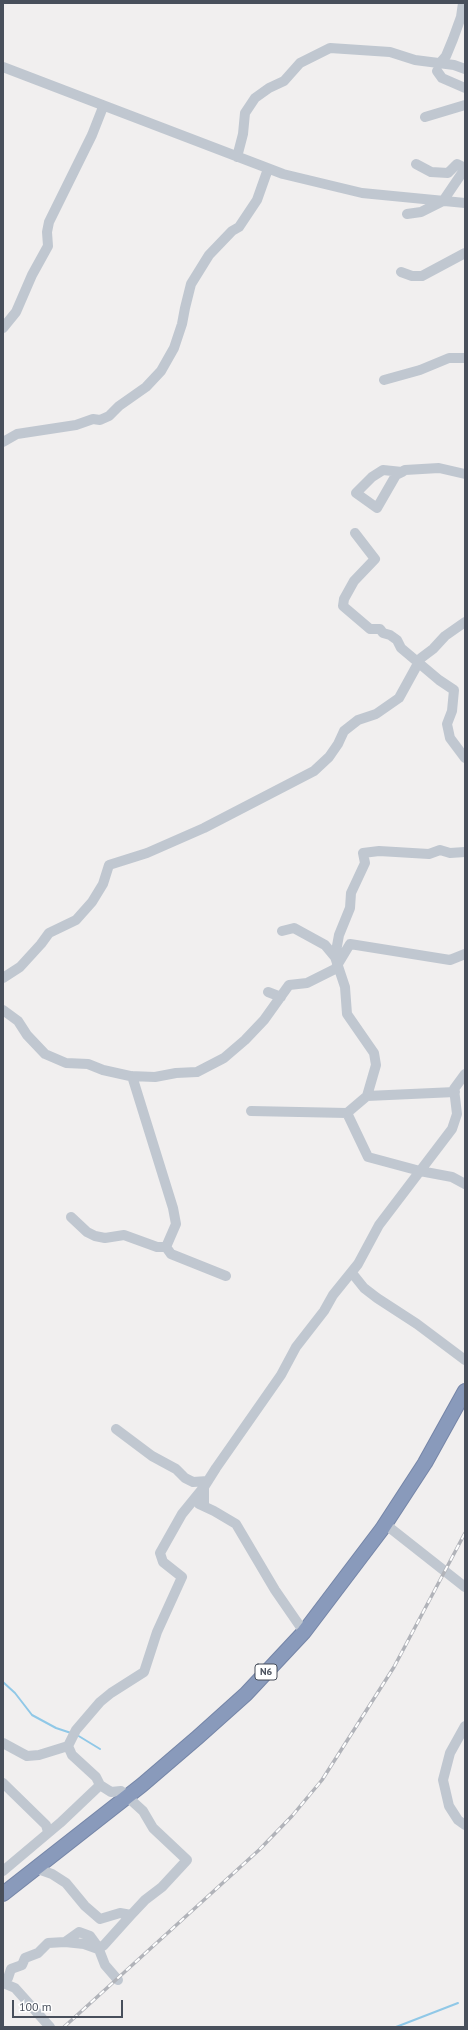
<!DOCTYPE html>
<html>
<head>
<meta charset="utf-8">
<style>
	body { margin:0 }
	#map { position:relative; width:468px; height:2030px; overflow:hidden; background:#f1efef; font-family:"PT Sans",sans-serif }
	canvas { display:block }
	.frame { position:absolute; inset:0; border:4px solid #484f5b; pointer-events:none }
	.scale { position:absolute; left:12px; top:2000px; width:111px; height:18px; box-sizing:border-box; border:2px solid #484f5b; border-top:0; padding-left:5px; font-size:12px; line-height:14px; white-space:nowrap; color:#484f5b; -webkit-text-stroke:3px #fff; paint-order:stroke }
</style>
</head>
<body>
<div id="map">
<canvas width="468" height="2030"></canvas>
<div class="frame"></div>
<div class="scale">100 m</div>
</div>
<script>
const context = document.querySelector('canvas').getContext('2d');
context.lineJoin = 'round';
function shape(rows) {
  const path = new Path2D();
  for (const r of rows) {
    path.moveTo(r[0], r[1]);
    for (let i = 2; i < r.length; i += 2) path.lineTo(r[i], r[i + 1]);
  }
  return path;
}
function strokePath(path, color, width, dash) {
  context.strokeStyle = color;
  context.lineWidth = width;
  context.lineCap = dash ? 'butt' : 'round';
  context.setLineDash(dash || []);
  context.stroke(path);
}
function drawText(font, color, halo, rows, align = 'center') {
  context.font = font + ' "PT Sans",sans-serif';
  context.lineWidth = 4;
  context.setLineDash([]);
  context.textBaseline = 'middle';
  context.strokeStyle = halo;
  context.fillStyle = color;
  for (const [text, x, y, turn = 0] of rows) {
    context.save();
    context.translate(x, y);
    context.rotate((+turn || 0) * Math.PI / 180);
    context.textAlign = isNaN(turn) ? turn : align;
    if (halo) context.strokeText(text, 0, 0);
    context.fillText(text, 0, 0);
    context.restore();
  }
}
strokePath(shape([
	[3,1682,15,1693,32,1715,56,1728,71,1733],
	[77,1735,100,1749],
	[396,2027,458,2003]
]), '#90c8e7', 2);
const highway = shape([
	[3,1894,142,1785,198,1737,246,1694,304,1632,382,1529,425,1463,465,1391]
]);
strokePath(highway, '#7585a7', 16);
strokePath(shape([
	[440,63,446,56,453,39,461,17,463,3],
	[3,67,283,174,362,193,465,203],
	[437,71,442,78,465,88],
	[425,117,465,105],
	[237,157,243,134,245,113,255,98,269,88,284,81,300,63,330,48,390,52,415,60,454,65,465,69],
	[416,164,431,172,448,173,457,164,465,168],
	[407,214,421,212,443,201,462,173,465,172],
	[401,272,412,276,422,276,465,253],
	[3,328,16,312,32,275,48,246,47,232,49,222,92,135,103,107],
	[384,380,420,370,449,358,465,358],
	[3,442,17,434,76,425,93,419,100,420,109,416,119,406,146,387,161,371,174,348,182,324,185,308,191,284,209,255,232,231,239,227,257,200,268,169],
	[402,472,383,470,372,477,356,493,377,508,396,475,402,472,405,470,439,468,465,474],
	[355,533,375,559,354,581,344,599,343,606,370,629,380,629,383,633,390,635,397,640,401,648,439,680,454,690,452,711,447,724,450,738,465,758],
	[282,931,294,928,325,945,335,957],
	[3,978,20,967,41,944,49,933,76,920,92,902,103,884,109,865,147,853,204,828,314,771,329,757,338,744,344,731,358,720,376,714,399,698,421,658,433,649,445,636,465,622],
	[268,992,281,997],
	[3,1010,18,1021,27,1035,45,1054,66,1063,88,1064,103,1070,130,1076,155,1077,176,1073,197,1072,224,1058,245,1040,264,1020,289,985,307,983,335,969,350,944,450,960,465,954],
	[132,1076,173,1208,176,1224,166,1247,171,1254,226,1276],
	[367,1096,376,1065,374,1053,347,1014,345,987,335,957,339,935,350,908,351,893,365,863,363,853,379,851,429,854,440,850,450,853,465,852],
	[251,1111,347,1113,367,1096,455,1092],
	[347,1113,368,1157,420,1171,452,1177,465,1184],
	[71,1217,87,1232,95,1236,105,1238,124,1235,157,1247,166,1247],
	[352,1273,364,1288,377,1298,417,1324,465,1360],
	[116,1429,152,1456,176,1469,185,1478,193,1482,208,1481],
	[199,1504,214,1511,236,1524,275,1590,304,1632],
	[204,1506,204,1487,216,1468,281,1375,296,1347,324,1311,333,1295,358,1264,379,1225,452,1129,457,1114,454,1089,465,1074],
	[385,1524,465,1587],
	[465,1726,450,1753,443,1780,449,1806,458,1820,465,1825],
	[3,1743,27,1756,39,1755,68,1746],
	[3,1783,46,1825,48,1832],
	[35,1868,52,1874,66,1883,85,1906,100,1919,120,1913,131,1915],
	[3,1871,60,1823,100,1785,96,1777,72,1755,68,1746,76,1730,100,1702,111,1693,144,1672,157,1632,182,1577,163,1562,160,1553,182,1514,204,1487],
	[65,1942,84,1944,98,1949,104,1945,131,1915,145,1900,162,1887,187,1860,153,1828,143,1811,121,1791,111,1792,100,1785],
	[3,1983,15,1988,50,2027],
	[4,1983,8,1978,11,1969,22,1965,25,1958,38,1953,48,1943,65,1942,79,1932,90,1936,98,1947,105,1965,118,1980]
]), '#c0c7d0', 10);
strokePath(highway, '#899abb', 14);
const rail = shape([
	[64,2027,259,1850,292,1816,322,1780,394,1667,465,1533]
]);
strokePath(rail, '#b1b3b9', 3.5);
strokePath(rail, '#fff', 2, [6]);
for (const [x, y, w] of [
	[266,1672,22]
]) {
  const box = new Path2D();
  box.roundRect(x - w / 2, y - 8, w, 16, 3);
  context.fillStyle = '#fff';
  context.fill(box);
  strokePath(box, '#484f5b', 1);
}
drawText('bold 10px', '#484f5b', null, [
	["N6",266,1672]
]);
</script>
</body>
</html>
